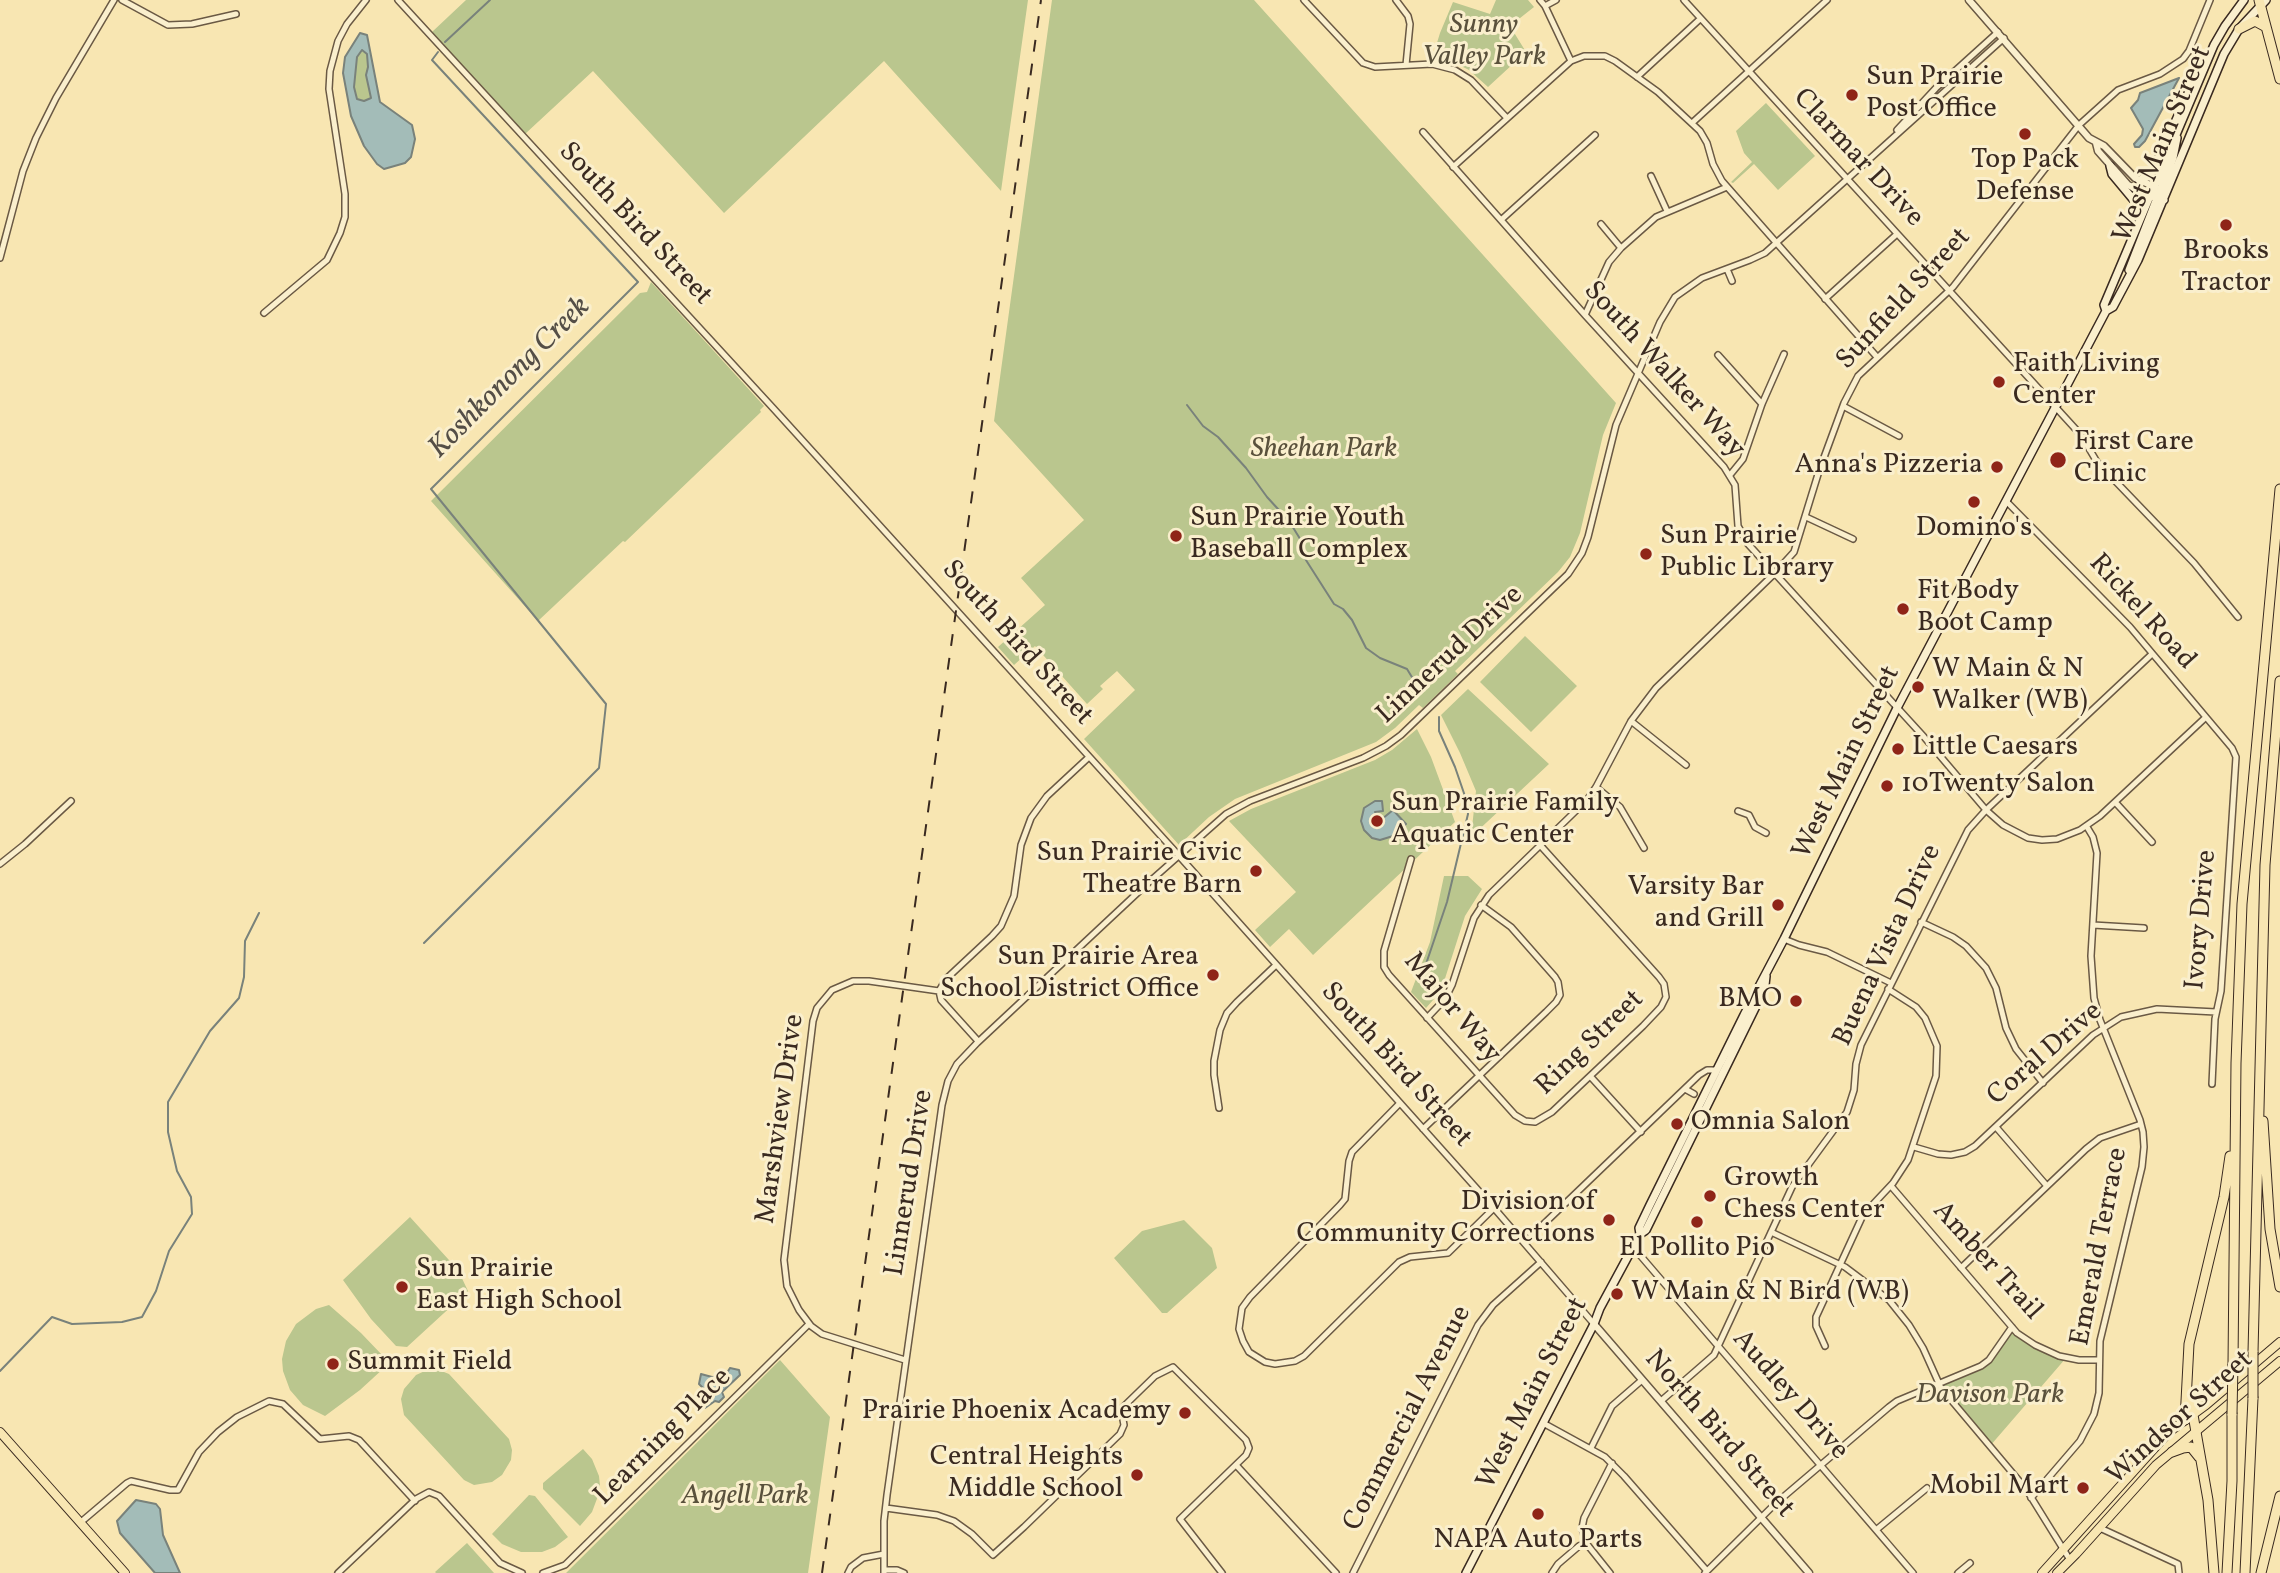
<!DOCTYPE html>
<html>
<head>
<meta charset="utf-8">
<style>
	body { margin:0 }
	canvas { display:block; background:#f8e6b2 }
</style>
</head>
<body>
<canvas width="2280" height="1573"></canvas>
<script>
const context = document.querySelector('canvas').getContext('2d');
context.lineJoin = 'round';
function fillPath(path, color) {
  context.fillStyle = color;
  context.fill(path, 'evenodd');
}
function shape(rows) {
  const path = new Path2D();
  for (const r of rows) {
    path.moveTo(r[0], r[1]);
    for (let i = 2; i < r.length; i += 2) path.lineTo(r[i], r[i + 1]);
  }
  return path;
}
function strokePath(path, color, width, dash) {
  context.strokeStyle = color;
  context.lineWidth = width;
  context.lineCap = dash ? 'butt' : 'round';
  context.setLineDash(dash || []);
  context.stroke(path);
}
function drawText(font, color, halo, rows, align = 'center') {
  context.font = font + ' Vollkorn,serif';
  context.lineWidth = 6;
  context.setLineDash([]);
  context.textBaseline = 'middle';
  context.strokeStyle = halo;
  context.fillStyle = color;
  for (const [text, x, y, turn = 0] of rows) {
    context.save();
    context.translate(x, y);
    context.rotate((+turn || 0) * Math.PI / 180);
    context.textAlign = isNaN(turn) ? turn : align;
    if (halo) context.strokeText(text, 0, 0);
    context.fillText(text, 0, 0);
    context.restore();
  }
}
fillPath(shape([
	[466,0,1028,0,1001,191,884,61,724,213,593,71,525,134,432,32],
	[1052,0,1254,0,1616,403,1603,435,1580,533,1570,557,1558,572,1455,671,1458,674,1423,708,1419,705,1395,728,1376,742,1235,799,1209,817,1179,845,1084,739,1135,690,1117,671,1100,686,1103,689,1087,704,1035,646,1014,665,998,647,1045,605,1021,578,1084,520,994,421],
	[1496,0,1528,0,1534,7,1510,26,1526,52,1488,87,1469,70,1451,61,1433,56,1440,33,1453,2,1490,14],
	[362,50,367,54,368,67,366,75,372,98,364,101,357,99,354,87,357,56],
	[1766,103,1815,156,1778,190,1754,164,1733,183,1731,182,1752,162,1744,153,1736,131],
	[651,282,764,406,760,410,761,412,625,542,623,541,538,621,431,501,640,293,647,292],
	[1525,636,1577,686,1531,732,1480,682],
	[1468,689,1549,764,1471,837,1476,791,1460,753,1441,715],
	[1417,729,1431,757,1455,822,1313,955,1289,929,1270,947,1255,930,1296,892,1229,821,1251,809,1375,760,1392,750],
	[1444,876,1468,876,1482,889,1465,916,1441,991,1426,1008,1411,992,1430,942],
	[410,1217,458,1270,468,1291,407,1347,396,1346,371,1319,343,1280],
	[1184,1220,1212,1248,1217,1268,1167,1313,1162,1313,1114,1258,1142,1231],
	[329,1305,361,1333,384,1357,384,1368,360,1390,325,1416,303,1405,290,1390,283,1371,282,1359,286,1341,296,1324,316,1309],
	[2012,1327,2035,1345,2066,1358,1990,1446,1940,1385,1981,1366],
	[780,1360,830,1417,808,1573,566,1573],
	[427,1370,439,1370,449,1374,509,1439,512,1450,511,1460,502,1475,492,1482,474,1485,464,1480,404,1415,401,1399,404,1389,416,1375],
	[583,1449,592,1459,599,1476,600,1486,598,1496,592,1512,580,1526,543,1489,543,1483],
	[529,1495,535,1496,568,1537,555,1547,542,1552,521,1552,502,1544,492,1534],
	[467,1543,494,1573,436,1573,435,1572]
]), '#bac68e');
const water = shape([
	[360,33,367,35,380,102,412,125,415,139,411,157,405,163,384,169,377,164,364,146,351,116,343,73,345,57,360,33],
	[362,50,367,54,368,67,366,75,371,98,364,101,357,99,354,87,357,57,362,50],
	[2179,78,2145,141,2139,147,2135,147,2134,144,2142,135,2143,129,2131,108,2138,100,2140,93,2179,78],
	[1375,801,1382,801,1383,811,1375,812,1382,819,1393,810,1406,824,1393,836,1380,840,1372,838,1364,830,1361,821,1364,808,1375,801],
	[730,1368,739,1370,740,1375,722,1392,724,1397,719,1402,715,1401,705,1408,702,1406,702,1401,706,1391,699,1384,701,1374,712,1377,725,1376,730,1368],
	[136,1500,156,1504,160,1509,163,1535,180,1573,155,1573,120,1533,117,1521,136,1500]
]);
fillPath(water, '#a3bcb8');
strokePath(water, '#79827b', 2);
strokePath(shape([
	[445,42,490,0],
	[1187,405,1203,426,1218,437,1246,468,1267,497,1289,521,1302,542,1304,557,1334,604,1343,609,1352,620,1366,648,1380,658,1407,669,1421,692],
	[424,943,599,768,606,704,431,489,638,282,432,60,438,52],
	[1425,967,1447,902,1468,814,1467,802,1455,767,1439,731,1439,717],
	[0,1371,52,1317,72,1324,122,1322,142,1317,156,1291,169,1251,192,1214,191,1197,177,1171,168,1132,168,1102,210,1031,239,998,244,977,245,941,259,913]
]), '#79827b', 2);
const minor = shape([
	[122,0,168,25,192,24,236,14],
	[398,0,773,408,1172,848,1494,1208,1594,1324],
	[1304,0,1363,63,1375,67,1432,64,1455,70,1471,80,1507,118],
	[1396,0,1408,16,1410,24,1406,65],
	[1540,0,1545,6,1571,61],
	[1684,0,2081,435,2097,462,2194,563,2238,617],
	[1545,6,1556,0],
	[1637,77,1700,19],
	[1692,123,1827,0],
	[1897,130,1936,88,1998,32],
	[1423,132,1585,315,1724,467,1735,485,1738,526,1748,544,1924,737,1986,810,2003,825,2028,838,2042,840,2057,839,2080,830,2100,816,2205,718],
	[1453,167,1571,61,1584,56,1605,56,1615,61,1658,92,1700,131,1707,143,1713,164,1722,181,1877,357],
	[1651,176,1667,211],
	[1501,220,1595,135],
	[1601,224,1621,248],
	[0,258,23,171,36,138,56,98,114,0],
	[1727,269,1732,281],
	[1825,299,1897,234],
	[264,313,327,260,340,233,345,217,345,194,329,89,330,71,338,41,347,24,366,0],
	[1585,315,1609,262,1621,248,1656,217,1727,187],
	[1718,355,1762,404],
	[1843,406,1899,436],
	[1730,475,1743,459,1762,404,1784,354],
	[2007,502,2130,627,2232,748,2236,757,2221,991,2215,1019,2212,1084],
	[1806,517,1853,539],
	[1631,721,1686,765],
	[1596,787,1620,807,1644,848],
	[2115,802,2152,842],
	[1738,811,1749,815,1755,827,1766,833],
	[1411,859,1384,951,1384,967,1389,975,1515,1115,1525,1121,1535,1122,1552,1112,1643,1026,1661,1007,1666,997,1664,984,1659,977,1540,845],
	[0,864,25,844,71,801],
	[1921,922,1953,937,1966,946,1986,968,1996,988,2006,1028,2016,1049,2043,1083],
	[2093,925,2144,928],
	[1784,939,1799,945,1827,952,1891,983],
	[939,991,946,979,992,936,1001,926,1014,896,1021,845,1031,818,1047,796,1089,757],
	[939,991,941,1000,978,1041],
	[1427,1018,1445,999,1452,985,1474,918,1489,895,1587,800,1596,787,1631,721,1656,688,1774,574,1794,552,1819,471,1844,403,1858,376,1953,287,2079,125,2118,90,2160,74,2183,59,2189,51,2210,0],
	[1590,1076,1641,1132],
	[1685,1089,1694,1094],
	[1400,1103,1352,1152,1349,1161,1345,1199,1340,1205,1250,1297,1242,1308,1239,1329,1243,1341,1249,1352,1265,1362,1275,1364,1295,1361,1304,1356,1399,1262,1410,1257,1448,1253,1494,1208],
	[1219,1108,1214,1075,1214,1061,1220,1030,1227,1013,1237,1002,1276,965],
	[1996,1127,2047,1186],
	[1423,1129,1546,1012,1556,1002,1560,995,1558,982,1555,977,1511,927,1481,905],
	[1914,1147,1938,1154,1951,1155,1965,1152,1975,1146,2093,1035,2121,1017,2157,1009,2216,1012],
	[1891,1186,2017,1333,2035,1345,2059,1356,2079,1360,2098,1360],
	[1771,1232,1845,1267,1889,1300,1909,1325,1923,1348,1941,1388,2026,1489,2070,1560],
	[1525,1242,1699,1075,1707,1070,1716,1070],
	[1633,1247,1913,1573],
	[1961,1268,2086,1149,2100,1138,2141,1124],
	[1825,1346,1816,1326,1816,1317,1863,1215,1893,1183,1908,1160,1936,1076,1937,1046,1925,1018,1916,1007,1888,989],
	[905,1360,822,1334,811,1326,799,1310,787,1286,784,1260,813,1021,817,1008,832,990,853,981,869,981,939,991],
	[1661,1401,1714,1355,1792,1187,1847,1112,1854,1090,1856,1064,1861,1045,1968,830,1986,810,2152,654],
	[1543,1423,1605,1457,1624,1476,1707,1571],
	[1591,1448,1612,1406,1642,1380],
	[1236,1465,1336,1573],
	[2031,1498,2080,1441,2094,1414,2099,1393,2100,1341,2142,1167,2144,1147,2143,1132,2140,1120,2100,1020,2094,998,2091,956,2097,853,2093,837,2087,827],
	[886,1508,937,1515,954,1521,972,1534,993,1555,1024,1527,1120,1434,1124,1425,1121,1409,1155,1376,1173,1367,1246,1440,1249,1448,1246,1455,1180,1519,1222,1573],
	[81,1522,127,1483,131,1481,170,1490,178,1490,199,1452,218,1432,237,1417,269,1401,283,1404,320,1439,349,1436,359,1440,415,1501],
	[2100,1528,2178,1564,2179,1573],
	[1876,1530,1927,1488],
	[884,1570,897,1570,904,1573],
	[338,1573,416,1499,429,1492,439,1496,500,1563,522,1573],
	[543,1573,565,1565,809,1324],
	[848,1573,851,1567,863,1558,884,1554],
	[884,1573,884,1521,887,1495,942,1105,948,1081,957,1064,977,1043,1148,883,1226,814,1250,801,1363,758,1386,746,1401,735,1568,574,1582,553,1588,537,1616,425,1660,322,1675,297,1702,278,1750,260,1765,253,2004,38],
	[1353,1573,1478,1325,1493,1305,1541,1262],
	[1552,1573,1558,1564,1579,1546,1586,1543],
	[1610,1573,1586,1543,1582,1528,1584,1518,1612,1463],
	[1705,1573,1775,1504,1889,1407,1897,1401,1981,1366,1989,1360,2012,1327],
	[1958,1573,1970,1563]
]);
const tertiary = shape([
	[1969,0,2089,138,2104,146,2135,178,2166,192],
	[2096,143,2098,151,2128,185,2153,197],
	[1594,1324,1809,1573]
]);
const secondary = shape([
	[2110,166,2112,174,2137,204,2141,217],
	[2139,180,2148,177,2153,171,2195,78],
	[2164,200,2161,194,2162,185,2173,158,2177,138],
	[2129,270,2157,198,2153,187],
	[2106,311,2104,305,2214,45,2225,26,2244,0],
	[1640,1234,1639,1228,1650,1205,1744,1015,1784,939,1897,708,2106,311,2113,307,2138,260,2224,54,2239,29,2266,0],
	[1466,1573,1594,1324,1600,1308,1640,1234,1646,1230,1760,998,1765,985,1766,976]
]);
const primary = shape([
	[0,1432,125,1573],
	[2042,1573,2169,1432,2206,1405,2280,1342],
	[2057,1573,2076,1554,2156,1465,2280,1361]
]);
const motorway = shape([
	[2259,0,2280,79],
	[2239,29,2255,21,2266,27],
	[2263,1121,2270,1229,2280,1287],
	[2253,1352,2265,865,2280,681],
	[2233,1364,2236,1063,2242,904,2280,489],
	[2190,1398,2208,1500,2214,1573],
	[2185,1420,2189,1344,2224,1197,2230,1156],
	[2172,1452,2183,1448,2191,1447,2199,1457],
	[2227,1573,2232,1481,2232,1414],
	[2245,1573,2253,1398],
	[2261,1573,2280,1496]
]);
strokePath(minor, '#6a5944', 8);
strokePath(tertiary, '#6a5944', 9);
strokePath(secondary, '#3a2a20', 10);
strokePath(primary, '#3a2a20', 10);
strokePath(motorway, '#3a2a20', 11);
strokePath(minor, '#faefcd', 5);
strokePath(tertiary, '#faefcd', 6);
strokePath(secondary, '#faefcd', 7);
strokePath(primary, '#f8e6b2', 8);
strokePath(motorway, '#f8e6b2', 9);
strokePath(shape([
	[822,1573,1041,0]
]), '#3a2a20', 2, [12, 12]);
const motorwayBridge = shape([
	[2253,1398,2253,1352],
	[2232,1414,2233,1364]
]);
strokePath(motorwayBridge, '#3a2a20', 11, []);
strokePath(motorwayBridge, '#f8e6b2', 9);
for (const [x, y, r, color] of [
	[1852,95,7,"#8f2418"],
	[2025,134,7,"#8f2418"],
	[2226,225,7,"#8f2418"],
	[1999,382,7,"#8f2418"],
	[2058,460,9,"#8f2418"],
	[1997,467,7,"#8f2418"],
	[1974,502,7,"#8f2418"],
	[1176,536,7,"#8f2418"],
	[1646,554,7,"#8f2418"],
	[1903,609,7,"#8f2418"],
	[1918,687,7,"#8f2418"],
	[1898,749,7,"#8f2418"],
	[1887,786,7,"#8f2418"],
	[1377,821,7,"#8f2418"],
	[1256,871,7,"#8f2418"],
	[1778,905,7,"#8f2418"],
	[1213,975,7,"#8f2418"],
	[1796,1001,7,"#8f2418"],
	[1677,1124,7,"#8f2418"],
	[1710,1196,7,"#8f2418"],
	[1609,1220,7,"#8f2418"],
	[1697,1222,7,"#8f2418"],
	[402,1287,7,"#8f2418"],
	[1617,1294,7,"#8f2418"],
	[333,1364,7,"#8f2418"],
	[1185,1413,7,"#8f2418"],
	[1137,1475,7,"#8f2418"],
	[2083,1488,7,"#8f2418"],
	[1538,1514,7,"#8f2418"]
]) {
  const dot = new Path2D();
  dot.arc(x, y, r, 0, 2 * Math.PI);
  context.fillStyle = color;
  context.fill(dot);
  strokePath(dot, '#faefcd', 2.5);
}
drawText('italic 28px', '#5a513c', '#faefcd', [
	["Sunny",1484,27],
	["Valley Park",1484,59],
	["Sheehan Park",1324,451],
	["Davison Park",1990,1397],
	["Angell Park",745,1498]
]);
drawText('28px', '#3a2a20', '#faefcd', [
	["Sun Prairie",1866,79],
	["Post Office",1866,111],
	["Top Pack",2025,162,"center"],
	["Defense",2025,194,"center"],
	["Brooks",2226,253,"center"],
	["Tractor",2226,285,"center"],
	["Faith Living",2013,366],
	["Center",2013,398],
	["First Care",2074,444],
	["Clinic",2074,476],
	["Anna's Pizzeria",1983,467,"right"],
	["Sun Prairie Youth",1190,520],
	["Baseball Complex",1190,552],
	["Domino's",1974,530,"center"],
	["Sun Prairie",1660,538],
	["Public Library",1660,570],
	["Fit Body",1917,593],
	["Boot Camp",1917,625],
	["W Main & N",1932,671],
	["Walker (WB)",1932,703],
	["Little Caesars",1912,749],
	["10Twenty Salon",1901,786],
	["Sun Prairie Family",1391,805],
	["Aquatic Center",1391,837],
	["Sun Prairie Civic",1242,855,"right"],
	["Theatre Barn",1242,887,"right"],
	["Varsity Bar",1764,889,"right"],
	["and Grill",1764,921,"right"],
	["Sun Prairie Area",1199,959,"right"],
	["School District Office",1199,991,"right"],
	["BMO",1782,1001,"right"],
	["Omnia Salon",1691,1124],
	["Growth",1724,1180],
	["Chess Center",1724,1212],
	["Division of",1595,1204,"right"],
	["Community Corrections",1595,1236,"right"],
	["El Pollito Pio",1697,1250,"center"],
	["Sun Prairie",416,1271],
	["East High School",416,1303],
	["W Main & N Bird (WB)",1631,1294],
	["Summit Field",347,1364],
	["Prairie Phoenix Academy",1171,1413,"right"],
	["Central Heights",1123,1459,"right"],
	["Middle School",1123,1491,"right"],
	["Mobil Mart",2069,1488,"right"],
	["NAPA Auto Parts",1538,1542,"center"]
], 'left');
drawText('28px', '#3a2a20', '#faefcd', [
	["West Main Street",2164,145,-67],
	["Clarmar Drive",1857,159,47],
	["South Bird Street",634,225,47],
	["Sunfield Street",1905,300,-47],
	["South Walker Way",1663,371,48],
	["Rickel Road",2141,613,48],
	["South Bird Street",1016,644,48],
	["Linnerud Drive",1451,656,-43],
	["West Main Street",1848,763,-64],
	["Ivory Drive",2203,920,-85],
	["Buena Vista Drive",1889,946,-65],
	["Major Way",1451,1009,50],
	["Ring Street",1591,1044,-44],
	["Coral Drive",2046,1055,-41],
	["South Bird Street",1395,1066,48],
	["Marshview Drive",782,1119,-82],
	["Linnerud Drive",911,1183,-81],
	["Emerald Terrace",2101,1247,-79],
	["Amber Trail",1986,1262,48],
	["West Main Street",1534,1394,-63],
	["Audley Drive",1789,1396,49],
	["Commercial Avenue",1409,1419,-63],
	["Windsor Street",2181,1419,-42],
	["North Bird Street",1718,1435,49],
	["Learning Place",664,1438,-45]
]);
drawText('italic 30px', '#544e46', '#faefcd', [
	["Koshkonong Creek",511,379,-45]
]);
</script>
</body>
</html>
